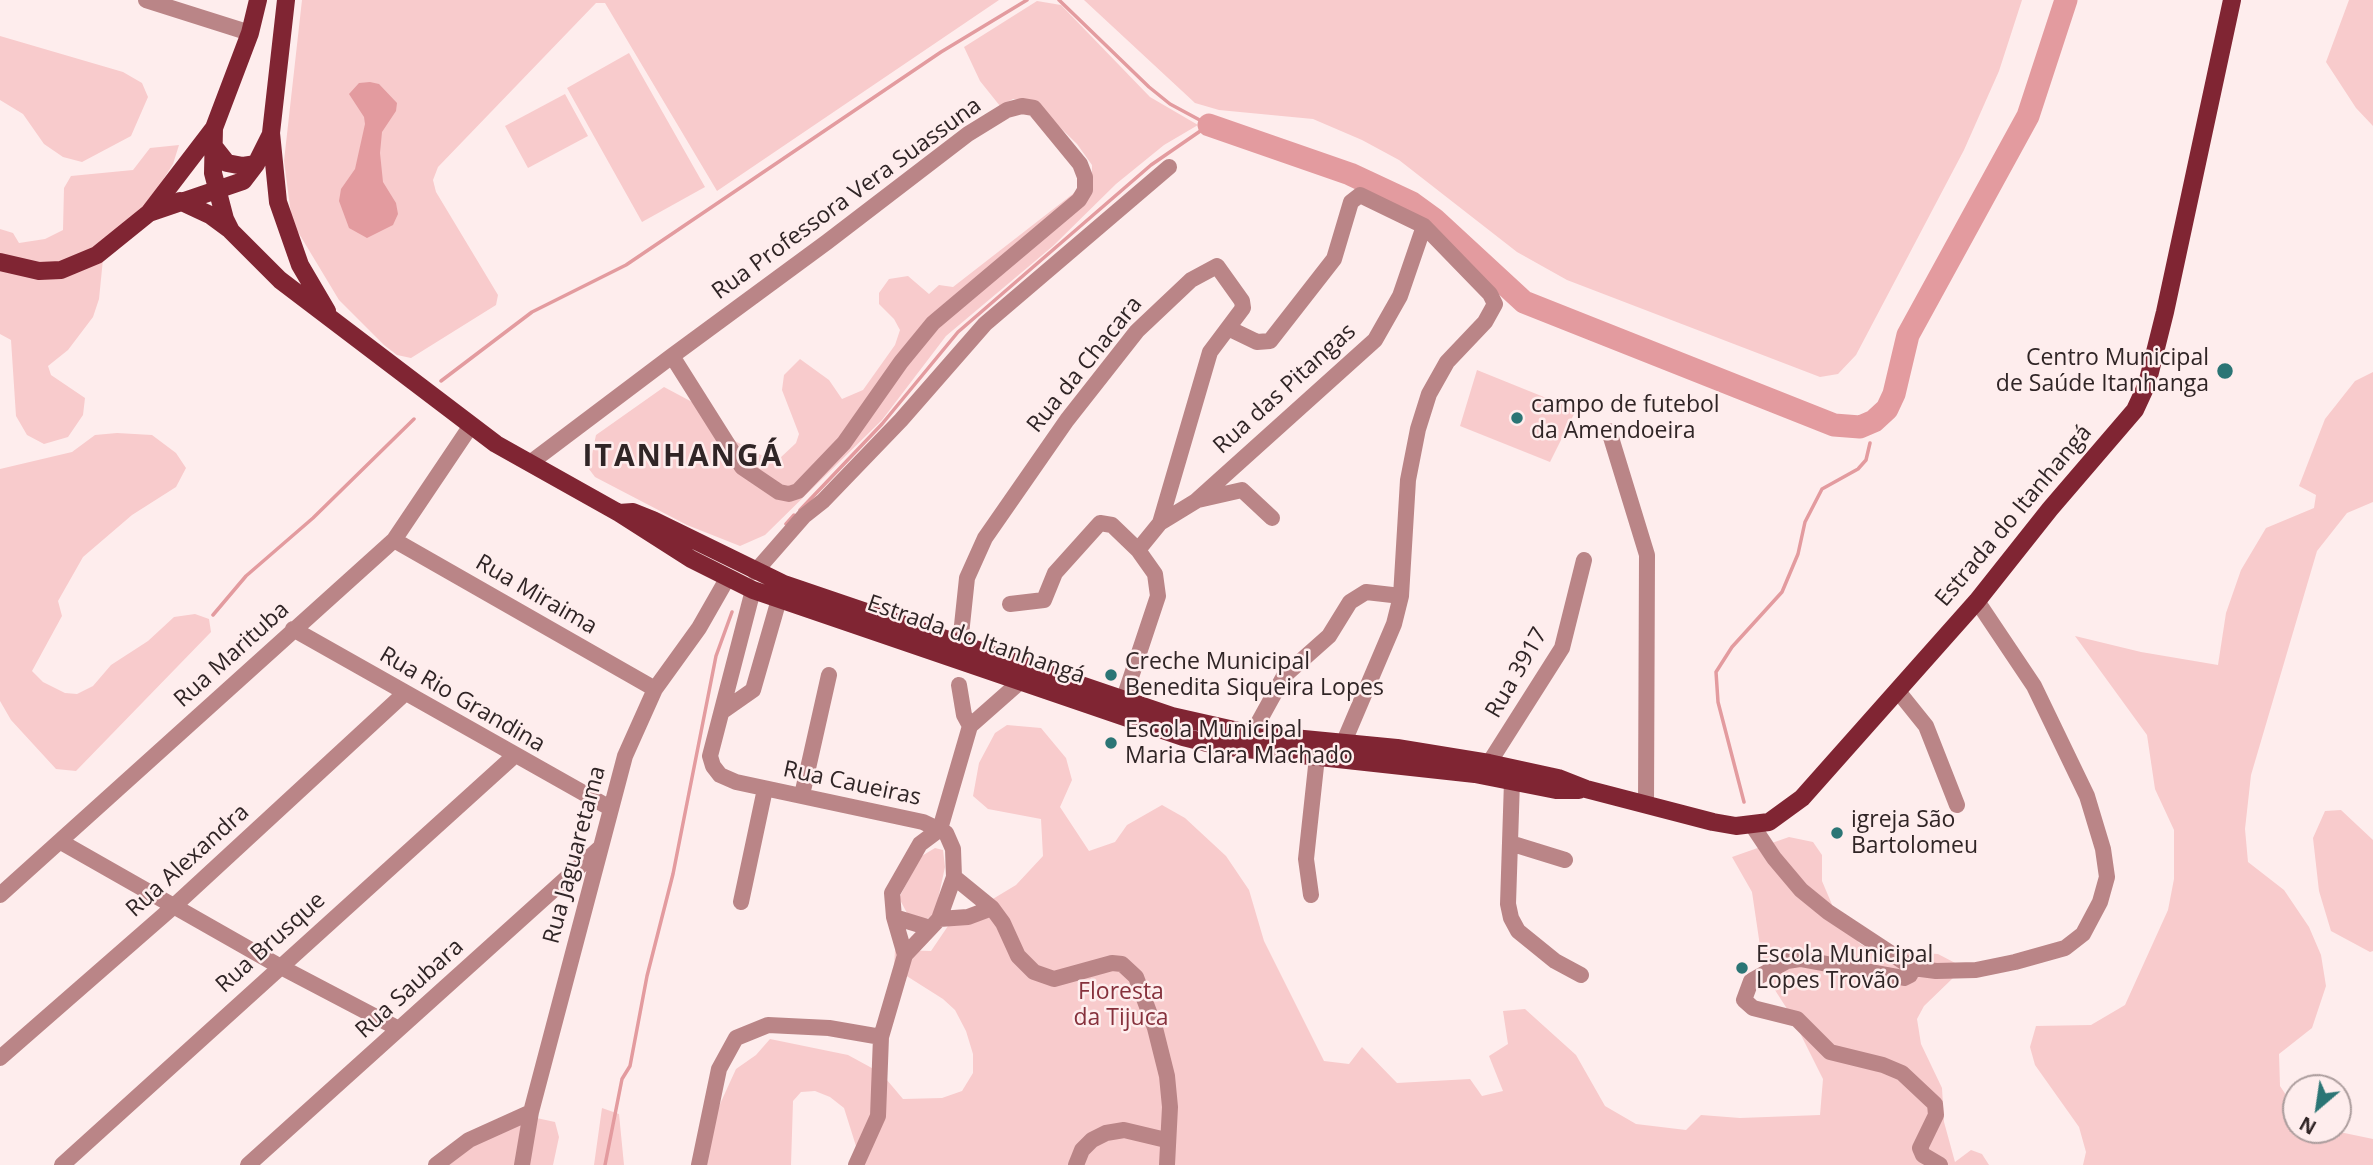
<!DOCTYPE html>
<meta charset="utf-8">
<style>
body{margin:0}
#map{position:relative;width:2373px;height:1165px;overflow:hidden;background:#feeded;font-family:"Open Sans",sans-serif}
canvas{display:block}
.north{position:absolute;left:2282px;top:1074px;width:70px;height:70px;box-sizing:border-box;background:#feeded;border:2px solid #ac9d9d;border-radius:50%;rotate:209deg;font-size:19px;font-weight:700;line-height:28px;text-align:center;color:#302526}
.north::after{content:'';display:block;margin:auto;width:24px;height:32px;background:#2b7575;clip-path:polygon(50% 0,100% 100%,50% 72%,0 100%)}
</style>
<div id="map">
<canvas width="2373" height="1165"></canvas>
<div class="north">N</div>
</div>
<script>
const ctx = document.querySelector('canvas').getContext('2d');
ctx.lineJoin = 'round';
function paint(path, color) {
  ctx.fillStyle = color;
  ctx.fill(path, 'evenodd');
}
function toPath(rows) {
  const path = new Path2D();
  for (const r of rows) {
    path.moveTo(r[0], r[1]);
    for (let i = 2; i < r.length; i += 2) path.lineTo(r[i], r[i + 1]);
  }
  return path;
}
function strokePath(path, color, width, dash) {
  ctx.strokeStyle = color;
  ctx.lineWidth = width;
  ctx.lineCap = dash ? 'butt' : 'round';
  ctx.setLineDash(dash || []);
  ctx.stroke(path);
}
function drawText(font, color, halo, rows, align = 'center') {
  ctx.font = font + ' "Open Sans",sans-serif';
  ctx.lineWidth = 5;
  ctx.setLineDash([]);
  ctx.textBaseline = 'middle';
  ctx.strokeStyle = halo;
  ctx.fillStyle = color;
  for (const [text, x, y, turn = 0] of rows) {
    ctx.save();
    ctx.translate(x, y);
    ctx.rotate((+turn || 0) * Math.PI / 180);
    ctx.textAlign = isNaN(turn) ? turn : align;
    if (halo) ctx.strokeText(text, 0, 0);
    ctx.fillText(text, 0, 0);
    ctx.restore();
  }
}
const green = toPath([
 [302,0,999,0,717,191,605,3,596,3,438,167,433,180,436,192,498,295,496,305,411,358,397,355,384,345,339,300,292,222,284,161],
 [1084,0,2022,0,1999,71,1964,150,1856,355,1838,374,1820,377,1567,280,1517,252,1399,160,1362,140,1313,119,1219,110,1195,103],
 [2349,0,2373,0,2373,126,2356,108,2326,62],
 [1037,1,1061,5,1150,97,1198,125,1164,145,1116,184,1053,246,946,336,882,420,765,535,740,546,687,525,595,477,586,465,592,454,596,435,664,387,709,411,735,441,761,455,779,459,796,443,799,434,782,390,784,375,800,359,829,380,842,399,863,390,895,345,900,330,894,319,879,304,879,293,889,279,908,276,929,294,939,285,953,287,1092,179,1092,165,1077,144,1032,100,1013,99,1000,106,980,81,964,47],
 [0,36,123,72,142,83,148,97,131,136,82,162,63,157,44,144,23,114,0,100],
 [629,53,705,187,642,222,567,88],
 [565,94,588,136,528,168,505,126],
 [179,145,173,164,149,202,105,239,99,299,93,317,68,350,48,366,51,375,85,398,83,415,68,437,44,444,27,435,16,416,11,340,0,334,0,229,13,233,19,243,45,239,63,230,64,188,71,176,133,170,150,148],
 [1477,370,1576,410,1550,462,1460,426],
 [2373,372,2373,502,2347,513,2317,551,2251,775,2245,829,2248,862,2284,890,2309,927,2321,955,2326,986,2312,1028,2279,1054,2280,1086,2296,1110,2296,1130,2330,1130,2373,1139,2373,1165,2083,1165,2086,1152,2079,1127,2035,1065,2030,1047,2036,1026,2091,1025,2125,1005,2168,910,2174,879,2174,830,2155,789,2147,735,2075,636,2141,652,2218,665,2226,613,2241,570,2266,528,2314,508,2316,495,2299,486,2325,419,2355,381],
 [117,433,152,435,176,453,186,468,176,487,132,515,83,557,58,601,62,616,32,671,43,682,65,693,77,694,93,686,111,665,148,641,174,617,195,614,209,619,211,632,76,771,56,769,11,720,0,701,0,469,72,452,95,435],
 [1007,725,1041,728,1066,758,1072,780,1060,807,1089,851,1115,842,1127,825,1162,805,1185,818,1226,856,1249,890,1264,941,1324,1061,1349,1064,1362,1047,1397,1083,1470,1079,1482,1096,1503,1091,1489,1056,1508,1044,1503,1011,1525,1009,1576,1055,1605,1106,1636,1124,1686,1130,1701,1115,1740,1118,1820,1115,1823,1079,1791,1015,1764,973,1752,892,1732,857,1789,837,1813,842,1822,855,1822,881,1833,907,1859,943,1871,950,1938,954,1959,965,1953,978,1924,1006,1917,1019,1921,1044,1942,1088,1944,1122,1955,1162,1971,1150,1982,1154,1989,1165,862,1165,844,1108,830,1097,815,1091,801,1092,793,1101,791,1165,698,1165,704,1139,736,1069,756,1055,770,1039,848,1055,881,1073,903,1099,942,1098,962,1091,973,1073,973,1054,966,1031,955,1010,943,999,894,968,895,950,931,951,948,926,1016,885,1043,856,1041,819,988,809,973,796,979,763,995,733],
 [2341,810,2373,840,2373,951,2370,952,2331,931,2319,891,2313,838,2325,811],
 [935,848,943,850,945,867,935,913,927,919,908,915,899,898,920,857],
 [602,1108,619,1114,624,1165,594,1165],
 [518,1114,555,1122,559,1137,553,1165,437,1165]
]);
const water = toPath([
 [370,82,379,84,397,103,396,111,382,132,380,153,383,182,396,203,398,214,393,225,367,238,349,228,339,201,341,189,355,169,365,124,364,117,349,94,359,83]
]);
const stream = toPath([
 [441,381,532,312,626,265,941,52,1027,0],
 [800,510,882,424,958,332,1151,165,1209,125,1170,104,1149,87,1059,0],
 [786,524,794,515],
 [213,615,246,576,313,518,414,419],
 [1744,802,1718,702,1716,672,1732,647,1782,592,1798,554,1805,522,1822,489,1858,469,1866,460,1870,443],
 [605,1165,622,1079,630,1066,647,976,673,874,716,656,732,612]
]);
const river = toPath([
 [1209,125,1350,174,1412,203,1434,219,1524,302,1834,425,1860,427,1874,421,1887,409,1894,394,1908,335,2028,116,2066,0]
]);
const minor = toPath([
 [146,0,250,33],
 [1228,328,1257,342,1270,341,1334,259,1351,202,1360,195,1424,226,1490,294,1495,304,1485,322,1447,362,1429,394,1418,429,1408,480,1401,596,1394,624,1343,744],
 [1609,431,1647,555,1646,805],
 [530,463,672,356,827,242,968,134,1007,110,1022,106,1034,108,1080,164,1085,177,1085,190,1079,200,933,323,901,362,844,443,798,491,789,494,779,492,742,467,672,356],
 [1198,500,1242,490,1272,518],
 [1160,523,1196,501,1375,340,1400,296,1424,226],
 [394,540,655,689],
 [755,572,804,516,823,501,901,420,985,324,1169,167],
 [753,590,710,756,713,766,720,775,736,782,923,822,946,833,953,849,954,877,939,919,905,955],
 [1010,604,1044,600,1055,573,1100,523,1112,525,1138,550],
 [293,629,610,808],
 [960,644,967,578,985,538,1067,420,1137,331,1191,280,1217,266,1242,301,1243,308,1210,352,1160,523,1138,550,1155,574,1158,596,1123,701],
 [1897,690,1926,726,1957,805],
 [723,711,753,690,782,589],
 [970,726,1021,681],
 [1252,734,1284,676,1329,636,1350,602,1366,592,1401,596],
 [1489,763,1562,648,1584,560],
 [1512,781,1508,904,1511,918,1518,931,1555,961,1581,975],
 [802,795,829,675],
 [1752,825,1774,858,1801,890,1828,912,1913,968,1936,971,1976,970,2015,962,2065,948,2083,934,2100,902,2107,877,2103,849,2087,796,2034,686,1977,601],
 [61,842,279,966,399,1029],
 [1510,843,1565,860],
 [954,877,992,908,1003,923,1018,956,1034,972,1054,979,1112,963,1122,964,1136,977,1155,1028,1167,1076,1170,1107,1167,1165],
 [0,895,394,540,470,427],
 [1311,895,1306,859,1317,757],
 [741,902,765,789],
 [894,917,930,928],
 [939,919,968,917,992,908],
 [1913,968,1910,975,1904,978,1800,959,1787,961,1751,981,1744,1000,1753,1008,1797,1019,1830,1052,1883,1065,1902,1073,1935,1104,1936,1115,1920,1148,1923,1155,1940,1165],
 [0,1058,173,907,404,694],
 [62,1165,514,756],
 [248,1165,601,847],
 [436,1165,469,1140,531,1112],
 [522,1165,531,1112,625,756,655,689,699,628,727,579],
 [699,1165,719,1069,736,1038,768,1025,829,1028,881,1037],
 [856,1165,878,1116,881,1037,905,955,894,917,892,893,920,844,940,829,970,726,964,715,959,685],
 [1076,1165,1082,1150,1092,1140,1106,1133,1124,1130,1166,1140]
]);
const major = toPath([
 [258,0,250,33,214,128,213,173,225,219,231,231,280,280,496,444,619,513,691,559,753,590,1183,737,1219,746,1475,774,1556,790,1579,790],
 [286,0,271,133,278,202,300,265,327,311],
 [212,144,227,163,243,166,256,164],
 [180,201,210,215,229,229],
 [149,213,243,181,256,164,271,134],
 [0,262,39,271,61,270,97,255,149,213,214,128],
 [619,513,633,512,653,520,784,584,1172,716,1252,734,1397,748,1489,763,1558,778,1586,789,1713,822,1736,826,1769,822,1802,798,1977,601,2050,509,2135,410,2147,384,2165,312,2232,0]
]);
const markers = [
 [2225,371,9,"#2b7575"],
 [1517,418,7,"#2b7575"],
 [1111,675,7,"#2b7575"],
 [1111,743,7,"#2b7575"],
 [1837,833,7,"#2b7575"],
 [1742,968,7,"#2b7575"]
];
const streetNames = [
 ["Rua Professora Vera Suassuna",847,199,-36],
 ["Rua da Chacara",1085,365,-51],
 ["Rua das Pitangas",1285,389,-42],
 ["Estrada do Itanhangá",2014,516,-50],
 ["Rua Miraima",536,595,30],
 ["Estrada do Itanhangá",976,640,19],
 ["Rua Marituba",232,655,-42],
 ["Rua 3917",1517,673,-60],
 ["Rua Rio Grandina",462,700,30],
 ["Rua Caueiras",852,784,12],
 ["Rua Jaguaretama",575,855,-75],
 ["Rua Alexandra",188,861,-42],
 ["Rua Brusque",271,943,-42],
 ["Rua Saubara",410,989,-42]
];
const poiNames = [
 ["Centro Municipal",2209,358,"right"],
 ["de Saúde Itanhanga",2209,384,"right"],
 ["campo de futebol",1531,405],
 ["da Amendoeira",1531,431],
 ["Creche Municipal",1125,662],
 ["Benedita Siqueira Lopes",1125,688],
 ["Escola Municipal",1125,730],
 ["Maria Clara Machado",1125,756],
 ["igreja São",1851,820],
 ["Bartolomeu",1851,846],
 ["Escola Municipal",1756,955],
 ["Lopes Trovão",1756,981]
];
const parkNames = [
 ["Floresta",1121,992],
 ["da Tijuca",1121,1018]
];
const districtNames = [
 ["ITANHANGÁ",683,457]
];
paint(green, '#f8cbcc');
paint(water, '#e39b9f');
strokePath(stream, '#e39b9f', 3.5);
strokePath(river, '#e39b9f', 23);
strokePath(minor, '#ba8587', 16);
strokePath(major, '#802533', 18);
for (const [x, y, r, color] of markers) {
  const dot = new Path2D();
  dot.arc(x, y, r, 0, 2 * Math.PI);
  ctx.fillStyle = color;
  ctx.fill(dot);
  strokePath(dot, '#feeded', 2.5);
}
drawText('23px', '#302526', '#feeded', streetNames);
drawText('23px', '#302526', '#feeded', poiNames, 'left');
drawText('23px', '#86313c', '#feeded', parkNames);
ctx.letterSpacing = '2px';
drawText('bold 30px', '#302526', '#feeded', districtNames);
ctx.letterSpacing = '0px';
</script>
